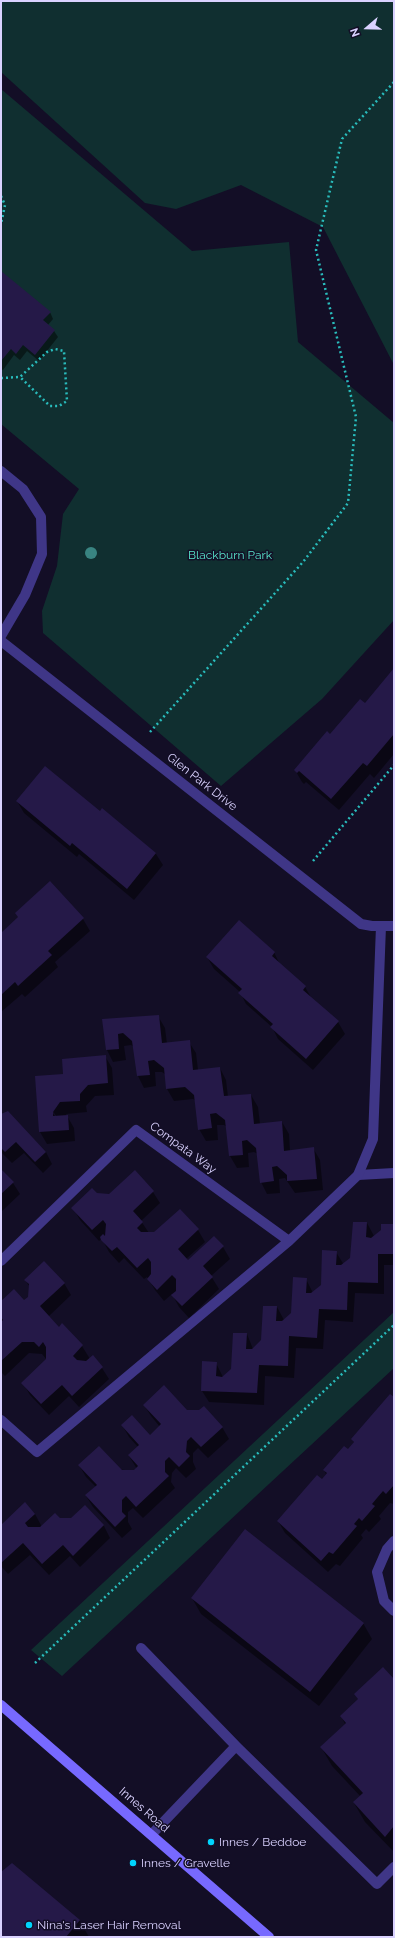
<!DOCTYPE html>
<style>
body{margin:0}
#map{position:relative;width:395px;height:1938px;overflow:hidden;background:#130e26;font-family:Raleway,sans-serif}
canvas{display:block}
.frame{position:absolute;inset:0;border:2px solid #dad2ff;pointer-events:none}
.north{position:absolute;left:347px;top:8px;width:40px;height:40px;-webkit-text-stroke:3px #130e26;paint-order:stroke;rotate:250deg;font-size:11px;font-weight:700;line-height:16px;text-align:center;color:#dad2ff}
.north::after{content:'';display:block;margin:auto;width:14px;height:18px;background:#dad2ff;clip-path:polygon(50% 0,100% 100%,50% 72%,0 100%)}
</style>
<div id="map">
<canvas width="395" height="1938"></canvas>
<div class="frame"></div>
<div class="north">N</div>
</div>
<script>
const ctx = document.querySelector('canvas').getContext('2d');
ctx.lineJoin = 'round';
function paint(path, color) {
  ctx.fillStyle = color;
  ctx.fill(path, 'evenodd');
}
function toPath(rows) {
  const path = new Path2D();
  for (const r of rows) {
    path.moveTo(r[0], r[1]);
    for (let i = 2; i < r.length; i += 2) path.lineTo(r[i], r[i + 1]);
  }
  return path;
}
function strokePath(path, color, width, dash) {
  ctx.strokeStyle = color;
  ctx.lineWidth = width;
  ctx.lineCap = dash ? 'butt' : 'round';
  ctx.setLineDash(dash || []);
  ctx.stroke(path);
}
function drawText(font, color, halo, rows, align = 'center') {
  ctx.font = font + ' Raleway,sans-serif';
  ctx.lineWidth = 3;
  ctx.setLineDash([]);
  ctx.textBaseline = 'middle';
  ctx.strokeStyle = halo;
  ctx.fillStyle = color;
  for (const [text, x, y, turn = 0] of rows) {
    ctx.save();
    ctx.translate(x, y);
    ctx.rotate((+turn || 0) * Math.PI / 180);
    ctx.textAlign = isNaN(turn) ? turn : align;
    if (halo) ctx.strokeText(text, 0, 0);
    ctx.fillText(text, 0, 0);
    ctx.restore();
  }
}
const green = toPath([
 [1,1,394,1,394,365,323,227,241,185,176,209,145,203,1,72],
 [1,89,192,251,289,242,298,342,394,423,394,620,322,699,221,786,43,633,42,611,57,566,63,514,79,489,1,424],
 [394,1312,394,1368,62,1676,31,1650]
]);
const shadow = toPath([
 [1,272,50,312,53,319,48,325,54,331,58,337,39,361,27,351,20,360,14,355,3,370,1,369],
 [394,670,394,754,374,778,370,774,339,810,306,782,304,784,302,782,295,770,365,705],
 [17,801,100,812,102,809,156,854,163,865,134,900,79,854,77,857,24,813],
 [50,883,83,919,90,931,55,962,58,967,25,997,22,994,1,1012,1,935,19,918],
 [274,952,280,965,305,987,312,999,338,1022,345,1034,313,1070,278,1039,272,1027,246,1004,240,992,214,969,207,957],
 [158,1016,165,1028,167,1044,189,1042,196,1053,198,1070,220,1068,226,1080,228,1097,251,1095,258,1107,260,1124,282,1122,289,1134,290,1151,313,1148,320,1160,323,1190,295,1193,285,1178,279,1179,280,1193,267,1194,261,1182,258,1154,254,1152,248,1153,249,1167,237,1168,230,1156,227,1127,224,1125,217,1125,218,1140,206,1141,199,1129,196,1101,193,1099,174,1101,167,1089,166,1075,162,1072,155,1072,156,1086,144,1088,138,1076,134,1047,131,1045,124,1046,126,1060,113,1062,107,1050,103,1020],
 [105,1056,112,1068,114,1095,95,1096,86,1106,87,1112,66,1114,74,1128,75,1141,47,1144,40,1132,36,1077,64,1075],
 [51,1108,56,1116,56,1117,49,1109],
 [1,1115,46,1152,52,1164,43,1173,24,1153,12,1163,2,1153,1,1154],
 [1,1170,13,1183,20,1194,1,1212],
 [135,1172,153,1192,160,1203,141,1221,149,1233,198,1230,205,1242,186,1259,188,1261,214,1237,223,1247,230,1259,211,1276,219,1289,189,1318,179,1307,172,1294,164,1301,155,1290,147,1277,144,1279,124,1258,119,1263,109,1252,102,1239,99,1241,80,1220,73,1208,96,1194,109,1195],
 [367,1223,374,1236,394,1225,394,1265,384,1265,384,1294,355,1293,353,1322,325,1320,323,1349,296,1348,294,1378,265,1376,264,1405,209,1402,202,1391,216,1363,223,1377,232,1369,247,1334,253,1349,262,1341,277,1307,284,1320,292,1314,306,1279,313,1293,322,1286,336,1252,344,1265,351,1258],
 [25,1280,64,1283,71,1295,48,1317,59,1328,82,1346,90,1359,102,1368,109,1379,79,1407,69,1396,49,1415,30,1395,23,1383,47,1360,42,1354,29,1353,5,1376,1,1372,1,1302,24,1302,29,1297,30,1287],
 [394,1399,394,1504,390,1503,379,1516,381,1519,369,1532,366,1529,361,1535,363,1538,340,1566,336,1564,328,1572,285,1533,278,1521,322,1480,326,1474,324,1470,348,1451,354,1443,352,1439],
 [144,1405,187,1411,222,1427,229,1439,208,1458,198,1448,193,1453,193,1462,196,1469,186,1478,176,1468,172,1473,171,1482,175,1488,143,1518,133,1508,128,1512,128,1522,132,1529,122,1538,93,1507,86,1496,96,1487,86,1477,79,1465,134,1471,137,1469,129,1456,138,1447,129,1437,122,1425,150,1436,160,1427,151,1416],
 [85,1506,104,1526,110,1538,80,1567,70,1556,49,1575,30,1555,8,1574,1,1566,1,1526,35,1514,42,1527,59,1519,71,1519],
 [192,1598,363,1623,372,1639,319,1706,201,1614],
 [394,1681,394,1852,365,1822,354,1803,361,1797,332,1766,321,1747,345,1724,341,1716],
 [12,1864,80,1921,89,1937,1,1937,1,1873]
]);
const building = toPath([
 [1,271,51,312,43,320,55,330,35,355,23,345,16,354,11,349,1,361],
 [394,668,394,734,367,766,363,763,331,799,299,771,297,773,294,770,327,731,330,734,360,699,365,703],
 [45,766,100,811,102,808,156,853,127,889,72,843,70,846,16,801],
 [50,881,84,918,48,951,52,955,18,986,15,982,1,995,1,933,18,917,15,913],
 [239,920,275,952,272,956,306,986,303,990,339,1021,306,1059,270,1027,273,1024,238,993,242,989,206,957],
 [159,1015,162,1043,190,1040,193,1070,220,1067,224,1096,251,1094,254,1124,282,1121,284,1151,314,1147,317,1179,287,1181,287,1175,277,1166,272,1167,274,1181,260,1183,256,1148,247,1140,242,1141,243,1155,229,1156,225,1120,216,1113,210,1114,212,1128,198,1130,194,1095,185,1087,166,1089,164,1068,154,1060,148,1061,150,1075,137,1076,132,1041,123,1033,118,1034,119,1049,106,1050,102,1019],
 [106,1055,108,1083,88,1085,80,1094,80,1101,60,1102,53,1112,53,1116,68,1115,69,1130,39,1132,35,1076,63,1074,62,1059],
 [8,1111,46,1152,35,1162,16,1142,5,1152,1,1148,1,1114],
 [1,1169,14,1182,1,1194],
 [135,1170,154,1191,133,1211,143,1222,137,1228,141,1232,154,1232,180,1209,199,1229,178,1249,188,1260,214,1236,224,1246,203,1266,213,1277,182,1306,171,1295,176,1291,176,1279,172,1275,157,1290,147,1279,151,1274,151,1262,148,1258,137,1268,117,1247,112,1251,101,1240,100,1237,103,1234,105,1236,106,1224,103,1220,92,1230,71,1208,92,1188,97,1193,109,1194],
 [353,1222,367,1222,366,1237,371,1238,381,1230,381,1224,394,1224,394,1254,378,1254,378,1283,348,1282,347,1310,319,1309,317,1338,289,1336,288,1366,259,1365,257,1393,201,1391,202,1361,217,1362,216,1376,222,1377,231,1369,233,1333,247,1333,246,1349,252,1349,261,1340,263,1306,277,1306,276,1321,282,1321,291,1313,293,1277,307,1278,306,1293,311,1293,321,1285,322,1250,337,1251,336,1265,341,1265,350,1258],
 [44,1261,65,1283,40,1306,59,1327,62,1323,83,1345,73,1356,77,1360,86,1361,93,1355,103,1367,72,1396,62,1385,41,1404,21,1383,46,1359,46,1347,43,1342,39,1347,34,1342,22,1342,1,1361,1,1322,3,1320,1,1317,1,1301,14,1289,24,1300,28,1297,29,1284,24,1280],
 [164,1385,187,1410,199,1410,204,1406,223,1427,201,1447,191,1437,187,1441,186,1452,190,1456,179,1467,169,1457,165,1461,165,1472,169,1476,136,1507,126,1496,122,1500,122,1512,126,1516,115,1527,85,1495,97,1485,78,1465,99,1446,122,1470,134,1470,138,1466,128,1455,139,1445,121,1425,132,1415,150,1435,161,1424,143,1405],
 [390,1394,394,1397,394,1485,386,1494,383,1491,377,1498,372,1504,375,1506,362,1521,359,1518,354,1524,357,1526,333,1554,329,1552,321,1561,277,1521,317,1475,322,1479,327,1473,323,1470,344,1446,348,1449,354,1442,351,1439],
 [25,1502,35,1514,25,1523,28,1527,40,1527,55,1513,60,1518,71,1518,85,1505,104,1525,73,1556,63,1545,42,1564,23,1543,1,1563,1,1525],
 [245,1529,364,1623,310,1692,191,1598],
 [383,1667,394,1679,394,1826,385,1837,353,1802,363,1793,320,1747,346,1723,340,1716,358,1699,354,1694],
 [12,1863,80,1920,66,1937,1,1937,1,1872]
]);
const path = toPath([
 [1,196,5,205,1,224],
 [1,378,20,377,47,352,55,349,64,351,67,401,59,406,50,406,20,377],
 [150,732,303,562,348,503,356,417,316,250,342,139,394,82],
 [313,861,394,765],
 [35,1663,394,1325]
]);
const lane = toPath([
 [1,471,23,489,41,517,42,554,25,595,1,636],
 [358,1175,394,1173],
 [141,1648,236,1746],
 [152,1834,236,1746,377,1884,394,1867]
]);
const street = toPath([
 [1,641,361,924,372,926,394,926],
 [1,1261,136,1130,289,1241],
 [1,1420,37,1452,289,1241,358,1175,373,1139,381,926],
 [394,1541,387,1549,377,1572,384,1601,394,1611]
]);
const secondary = toPath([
 [1,1705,269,1937]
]);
const trees = [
 [91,553]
];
const markers = [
 [211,1842,4,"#00d4fd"],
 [133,1863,4,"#00d4fd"],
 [29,1925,4,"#00d4fd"]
];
const parkNames = [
 ["Blackburn Park",230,555]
];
const streetNames = [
 ["Glen Park Drive",202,782,38],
 ["Compata Way",183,1148,36],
 ["Innes Road",144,1810,41]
];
const poiNames = [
 ["Innes / Beddoe",219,1842],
 ["Innes / Gravelle",141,1863],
 ["Nina's Laser Hair Removal",37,1925]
];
paint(green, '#102f30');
paint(shadow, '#0007');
paint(building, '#251948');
strokePath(path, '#29bcbc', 2.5, [2, 3]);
strokePath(lane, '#3f3687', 10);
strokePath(street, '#3f3687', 10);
strokePath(secondary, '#7769ff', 10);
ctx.fillStyle = '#398481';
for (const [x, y] of trees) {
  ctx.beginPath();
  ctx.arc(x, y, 6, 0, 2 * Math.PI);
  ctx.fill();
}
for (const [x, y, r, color] of markers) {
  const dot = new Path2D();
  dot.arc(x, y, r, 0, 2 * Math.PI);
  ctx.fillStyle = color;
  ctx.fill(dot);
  strokePath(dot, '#130e26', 1.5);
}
drawText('12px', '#58e5cb', '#130e26', parkNames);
drawText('12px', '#dad2ff', '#130e26', streetNames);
drawText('12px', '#dad2ff', '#130e26', poiNames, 'left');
</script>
